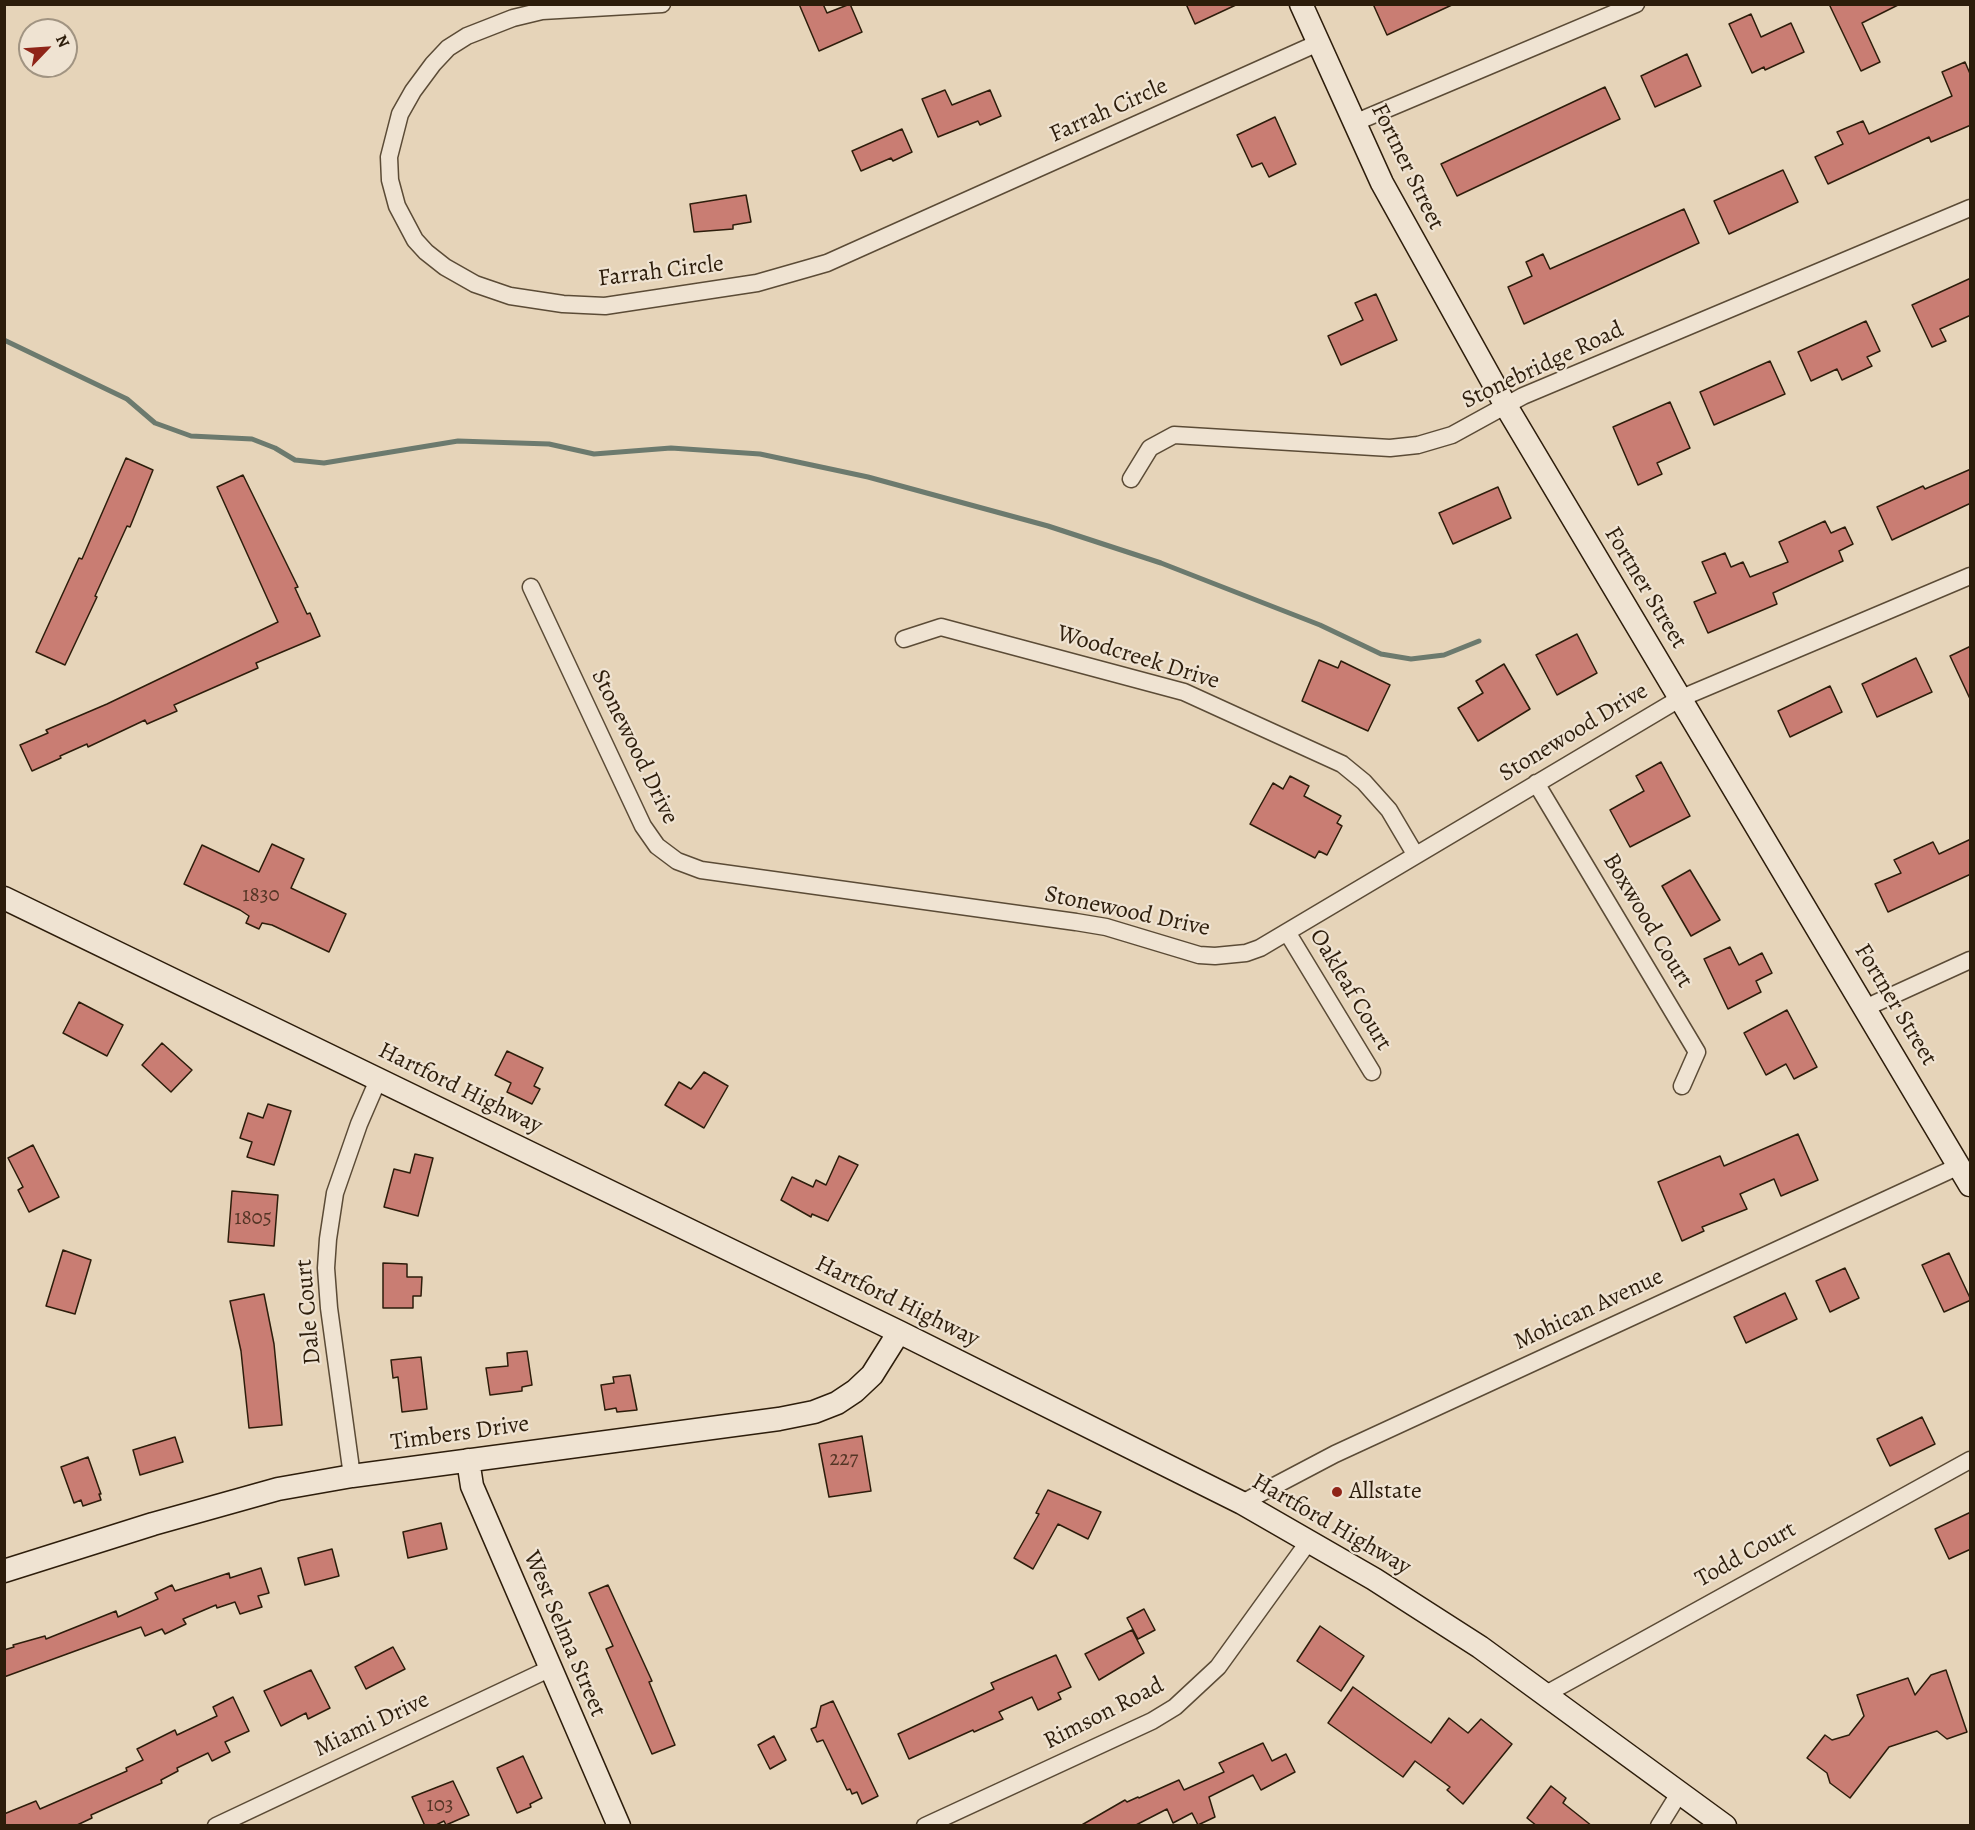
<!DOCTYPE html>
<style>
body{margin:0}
#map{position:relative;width:1975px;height:1830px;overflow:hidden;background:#e6d4b9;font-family:Alegreya,serif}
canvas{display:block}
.frame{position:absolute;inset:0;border:6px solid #2d1d0b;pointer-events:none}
.north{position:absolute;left:18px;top:18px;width:60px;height:60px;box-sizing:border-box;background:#efe3d2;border:2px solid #a19482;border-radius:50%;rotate:65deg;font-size:16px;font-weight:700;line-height:24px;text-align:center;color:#2d1d0b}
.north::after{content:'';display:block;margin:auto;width:21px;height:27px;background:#8f2418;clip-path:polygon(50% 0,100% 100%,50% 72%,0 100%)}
</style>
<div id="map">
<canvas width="1975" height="1830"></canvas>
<div class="frame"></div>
<div class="north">N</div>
</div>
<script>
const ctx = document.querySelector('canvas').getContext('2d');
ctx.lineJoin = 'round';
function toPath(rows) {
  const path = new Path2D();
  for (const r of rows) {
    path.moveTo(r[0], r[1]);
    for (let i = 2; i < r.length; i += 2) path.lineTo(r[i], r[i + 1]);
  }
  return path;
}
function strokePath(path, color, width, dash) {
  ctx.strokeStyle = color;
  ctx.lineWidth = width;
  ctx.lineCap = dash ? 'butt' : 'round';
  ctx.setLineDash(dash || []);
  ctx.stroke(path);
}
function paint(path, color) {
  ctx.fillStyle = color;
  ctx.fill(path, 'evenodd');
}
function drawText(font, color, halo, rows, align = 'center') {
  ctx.font = font + ' Alegreya,serif';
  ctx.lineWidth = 4.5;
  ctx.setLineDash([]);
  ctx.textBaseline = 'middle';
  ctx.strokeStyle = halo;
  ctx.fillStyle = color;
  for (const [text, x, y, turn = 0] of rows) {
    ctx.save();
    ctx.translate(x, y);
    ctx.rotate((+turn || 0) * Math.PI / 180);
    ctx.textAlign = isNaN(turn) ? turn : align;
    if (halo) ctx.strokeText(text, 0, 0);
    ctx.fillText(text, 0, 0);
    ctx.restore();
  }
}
const stream = toPath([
 [4,340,127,399,155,423,191,436,252,439,275,448,295,460,324,463,458,441,549,444,594,454,671,448,760,454,868,477,1048,526,1161,563,1320,625,1381,654,1411,659,1444,655,1479,641]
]);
const building = toPath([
 [799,4,823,4,827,13,850,4,862,32,819,51,799,4],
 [1186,4,1238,4,1195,24,1186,4],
 [1373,4,1454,4,1387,35,1373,4],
 [1829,4,1900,4,1862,23,1880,62,1861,71,1829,4],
 [1751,14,1761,37,1791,23,1804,52,1765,70,1764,67,1752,73,1729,24,1751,14],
 [1687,54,1701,86,1655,107,1641,76,1687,54],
 [1965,62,1971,76,1971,125,1931,142,1929,137,1828,184,1815,157,1843,144,1837,132,1863,121,1869,134,1952,96,1942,72,1965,62],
 [1605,87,1620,119,1457,196,1441,164,1605,87],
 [945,90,952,105,990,90,1001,116,980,125,978,121,938,137,922,99,945,90],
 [1275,117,1296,164,1269,177,1262,163,1252,167,1237,135,1275,117],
 [902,129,912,152,893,161,891,158,861,171,852,151,902,129],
 [1783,170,1798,202,1729,234,1714,201,1783,170],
 [746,195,751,222,733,225,733,229,694,232,690,204,746,195],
 [1684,209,1699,243,1524,324,1508,287,1532,276,1526,262,1543,254,1550,269,1684,209],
 [1971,278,1971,315,1940,329,1946,341,1932,347,1912,305,1971,278],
 [1376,294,1397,340,1341,365,1328,336,1363,320,1355,303,1376,294],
 [1866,321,1880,351,1867,357,1872,366,1842,380,1837,369,1811,381,1798,352,1866,321],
 [1770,361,1785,394,1714,425,1700,392,1770,361],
 [1670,402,1690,448,1657,463,1662,474,1638,485,1613,427,1670,402],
 [126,458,153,470,130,527,127,526,95,596,97,597,65,665,36,652,79,558,82,559,126,458],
 [1971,469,1971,503,1892,540,1877,507,1923,486,1925,489,1971,469],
 [243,475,298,587,295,588,307,614,310,613,320,636,256,663,258,668,174,705,177,711,147,724,145,720,88,747,87,744,60,756,61,758,32,771,20,745,48,733,46,730,107,704,278,622,217,487,243,475],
 [1498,487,1511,518,1453,544,1439,513,1498,487],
 [1825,521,1831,533,1845,527,1853,544,1839,551,1843,561,1773,593,1777,604,1708,633,1694,602,1716,593,1702,562,1725,553,1731,567,1743,562,1750,577,1788,562,1779,542,1825,521],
 [1577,634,1597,673,1557,695,1536,655,1577,634],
 [1971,646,1971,701,1950,656,1971,646],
 [1916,658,1932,692,1877,717,1862,684,1916,658],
 [1319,660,1338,668,1341,661,1390,685,1368,731,1302,701,1319,660],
 [1504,664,1530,709,1478,741,1458,708,1483,693,1476,681,1504,664],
 [1830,686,1842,712,1790,737,1778,711,1830,686],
 [1661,762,1690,816,1630,847,1610,810,1644,791,1636,776,1661,762],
 [1290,776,1309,786,1304,796,1341,816,1337,823,1342,826,1327,855,1319,851,1315,858,1250,824,1273,783,1283,789,1290,776],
 [1971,839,1971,874,1888,912,1875,884,1901,873,1894,860,1933,842,1939,854,1971,839],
 [272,844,304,859,291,888,346,914,329,952,272,925,262,923,259,929,246,923,249,916,240,910,184,884,202,845,259,872,272,844],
 [1690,870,1720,920,1691,936,1662,886,1690,870],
 [1730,947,1739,965,1762,953,1772,973,1756,981,1761,992,1728,1009,1704,959,1730,947],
 [79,1002,123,1025,107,1056,63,1033,79,1002],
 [1787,1010,1817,1067,1794,1079,1786,1064,1766,1075,1744,1033,1787,1010],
 [162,1043,192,1070,171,1092,142,1065,162,1043],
 [507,1051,543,1068,534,1086,540,1089,532,1104,507,1092,511,1083,495,1075,507,1051],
 [704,1072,728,1086,704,1128,665,1105,679,1082,691,1089,704,1072],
 [268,1104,291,1111,274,1165,247,1157,252,1142,240,1138,248,1113,263,1118,268,1104],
 [1798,1134,1818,1180,1781,1196,1774,1179,1740,1194,1747,1209,1702,1227,1704,1231,1682,1241,1658,1182,1720,1156,1724,1166,1798,1134],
 [33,1145,59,1197,29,1212,18,1190,23,1187,8,1158,33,1145],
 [415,1154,433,1158,418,1216,384,1207,394,1169,410,1173,415,1154],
 [839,1156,858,1165,828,1221,812,1214,811,1217,781,1200,792,1177,813,1187,816,1180,826,1185,839,1156],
 [232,1191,278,1195,274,1246,228,1242,232,1191],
 [63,1250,91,1260,75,1314,46,1306,63,1250],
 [1949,1253,1971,1300,1944,1312,1922,1265,1949,1253],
 [383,1263,407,1264,407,1277,422,1277,421,1296,413,1296,413,1308,383,1308,383,1263],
 [1845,1268,1859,1298,1830,1312,1816,1281,1845,1268],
 [1785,1293,1797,1319,1746,1343,1734,1317,1785,1293],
 [264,1294,274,1344,282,1425,249,1428,241,1351,230,1301,264,1294],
 [527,1351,532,1385,522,1387,522,1391,490,1395,486,1368,508,1366,507,1353,527,1351],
 [421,1357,427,1409,402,1412,398,1377,393,1378,391,1360,421,1357],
 [630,1375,637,1410,617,1412,616,1408,605,1410,601,1385,614,1383,613,1377,630,1375],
 [1922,1417,1935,1444,1890,1466,1877,1439,1922,1417],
 [862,1436,871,1491,829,1497,819,1444,862,1436],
 [175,1437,183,1462,140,1475,133,1450,175,1437],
 [88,1457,101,1494,99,1494,101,1500,83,1506,81,1500,74,1503,61,1467,88,1457],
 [1048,1490,1101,1512,1088,1539,1058,1524,1033,1569,1014,1558,1039,1514,1036,1513,1048,1490],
 [1971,1512,1971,1549,1949,1559,1935,1529,1971,1512],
 [441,1523,447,1549,408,1558,403,1532,441,1523],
 [332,1549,339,1576,305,1585,298,1558,332,1549],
 [261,1568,269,1593,258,1596,262,1607,240,1614,235,1602,217,1608,216,1605,183,1619,186,1624,165,1634,162,1629,145,1636,141,1627,4,1677,4,1650,14,1647,13,1645,45,1636,46,1639,116,1611,118,1617,158,1599,155,1593,172,1585,175,1591,229,1573,230,1578,261,1568],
 [608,1585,652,1681,649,1682,675,1745,652,1754,606,1649,613,1646,589,1593,608,1585],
 [1144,1609,1155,1630,1138,1639,1127,1618,1144,1609],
 [1320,1626,1364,1656,1341,1691,1297,1661,1320,1626],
 [1132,1630,1144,1653,1099,1680,1085,1654,1132,1630],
 [393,1647,405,1669,366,1689,355,1667,393,1647],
 [1056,1655,1071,1687,1058,1693,1061,1699,1038,1710,1032,1697,999,1712,1003,1719,974,1732,973,1730,909,1759,898,1734,994,1689,991,1683,1056,1655],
 [311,1670,330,1708,308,1719,306,1713,281,1726,264,1691,311,1670],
 [1946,1670,1967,1732,1947,1739,1937,1731,1889,1747,1850,1798,1830,1783,1827,1773,1807,1758,1825,1735,1832,1740,1849,1735,1864,1716,1857,1695,1908,1678,1915,1695,1931,1675,1946,1670],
 [1353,1687,1431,1743,1449,1718,1468,1733,1481,1719,1512,1744,1463,1804,1447,1790,1450,1787,1415,1761,1403,1777,1328,1723,1353,1687],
 [233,1697,249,1731,225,1742,230,1752,212,1761,208,1753,177,1768,178,1771,161,1780,162,1783,91,1815,92,1818,75,1826,4,1826,4,1814,36,1801,40,1809,127,1771,126,1768,143,1760,137,1749,175,1730,177,1735,217,1716,213,1707,233,1697],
 [833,1701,878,1796,862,1804,857,1792,852,1794,850,1789,847,1790,823,1740,817,1742,811,1729,816,1727,821,1706,833,1701],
 [774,1736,786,1760,770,1769,758,1745,774,1736],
 [1263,1743,1272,1761,1286,1754,1295,1772,1261,1790,1253,1775,1209,1797,1215,1817,1198,1825,1192,1813,1173,1823,1167,1809,1134,1826,1080,1826,1125,1800,1127,1802,1138,1797,1139,1798,1179,1780,1184,1790,1224,1772,1219,1763,1263,1743],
 [523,1756,542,1798,530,1804,531,1807,517,1813,497,1768,523,1756],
 [453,1781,469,1815,446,1825,444,1821,434,1826,425,1826,412,1797,453,1781],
 [1551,1786,1566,1798,1563,1803,1592,1826,1537,1826,1527,1818,1551,1786]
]);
const street = toPath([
 [662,4,542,11,513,18,467,36,448,48,433,64,413,91,400,114,389,157,390,180,397,206,415,240,426,252,445,267,475,284,510,296,563,304,605,306,757,283,827,263,1318,43],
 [1354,123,1636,4],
 [1131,479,1150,448,1174,435,1390,448,1418,445,1452,435,1523,396,1970,208],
 [531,587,643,826,657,846,677,861,701,870,1076,922,1106,927,1199,955,1215,956,1246,953,1260,948,1679,699,1970,576],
 [904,639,941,627,1184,692,1342,764,1364,782,1389,810,1415,854],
 [1536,783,1697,1052,1682,1086],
 [1287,932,1372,1072],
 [1865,1008,1970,960],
 [352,1476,329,1308,326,1268,328,1239,335,1193,359,1124,378,1080],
 [1242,1503,1335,1454,1959,1166],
 [1546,1694,1970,1460],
 [216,1826,549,1669],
 [925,1826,1152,1721,1175,1707,1218,1667,1309,1541],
 [1659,1826,1680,1792]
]);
const secondary = toPath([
 [1301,4,1382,183,1506,406,1970,1185],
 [4,898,899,1332,1242,1503,1374,1579,1480,1647,1725,1826],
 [468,1460,472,1486,619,1826],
 [4,1571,153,1524,278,1489,352,1476,779,1419,814,1412,837,1403,855,1391,872,1375,899,1332]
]);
const markers = [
 [1337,1492,6,"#8f2418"]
];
const numberNames = [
 ["1830",261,896],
 ["1805",253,1219],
 ["227",844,1460],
 ["103",440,1806]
];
const streetNames = [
 ["Farrah Circle",1109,111,-24],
 ["Fortner Street",1407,167,64],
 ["Farrah Circle",661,272,-7],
 ["Stonebridge Road",1543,366,-25],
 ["Fortner Street",1645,588,59],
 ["Woodcreek Drive",1138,658,17],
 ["Stonewood Drive",1574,733,-31],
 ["Stonewood Drive",634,747,64],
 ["Stonewood Drive",1127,912,12],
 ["Boxwood Court",1647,921,59],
 ["Oakleaf Court",1350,990,59],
 ["Fortner Street",1895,1005,59],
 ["Hartford Highway",460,1089,26],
 ["Hartford Highway",897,1302,26],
 ["Mohican Avenue",1589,1310,-25],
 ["Dale Court",309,1312,-95],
 ["Timbers Drive",460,1434,-8],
 ["Hartford Highway",1331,1525,30],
 ["Todd Court",1746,1555,-29],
 ["West Selma Street",564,1634,67],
 ["Rimson Road",1104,1714,-27],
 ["Miami Drive",372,1725,-25]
];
const poiNames = [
 ["Allstate",1349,1492]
];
strokePath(stream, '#6c7a6e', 5);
paint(building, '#c97d73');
strokePath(building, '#2d1d0b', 1.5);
strokePath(street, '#5b4b36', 19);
strokePath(secondary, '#2d1d0b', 25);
strokePath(street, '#efe3d2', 16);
strokePath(secondary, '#efe3d2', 22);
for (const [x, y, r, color] of markers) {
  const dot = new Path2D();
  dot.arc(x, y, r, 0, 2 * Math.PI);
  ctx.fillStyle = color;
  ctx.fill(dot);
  strokePath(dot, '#efe3d2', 2);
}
drawText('21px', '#543525', null, numberNames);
drawText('24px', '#2d1d0b', '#efe3d2', streetNames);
drawText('24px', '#2d1d0b', '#efe3d2', poiNames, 'left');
</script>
